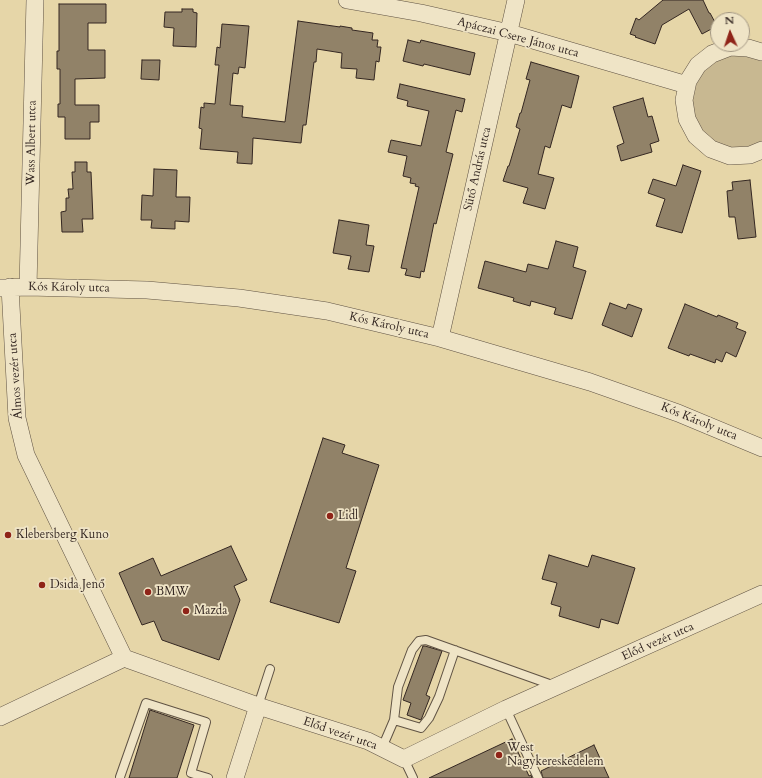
<!DOCTYPE html>
<meta charset="utf-8">
<style>
body{margin:0}
#map{position:relative;width:762px;height:778px;overflow:hidden;background:#e6d6a8;font-family:Cardo,serif}
canvas{display:block}
.north{position:absolute;left:710px;top:12px;width:40px;height:40px;box-sizing:border-box;background:#efe4c6;border:1px solid #a49884;border-radius:50%;rotate:357deg;font-size:11px;font-weight:700;line-height:16px;text-align:center;color:#342722}
.north::after{content:'';display:block;margin:auto;width:14px;height:18px;background:#8f2418;clip-path:polygon(50% 0,100% 100%,50% 72%,0 100%)}
</style>
<div id="map">
<canvas width="762" height="778"></canvas>
<div class="north">N</div>
</div>
<script>
const ctx = document.querySelector('canvas').getContext('2d');
ctx.lineJoin = 'round';
function paint(path, color) {
  ctx.fillStyle = color;
  ctx.fill(path, 'evenodd');
}
function toPath(rows) {
  const path = new Path2D();
  for (const r of rows) {
    path.moveTo(r[0], r[1]);
    for (let i = 2; i < r.length; i += 2) path.lineTo(r[i], r[i + 1]);
  }
  return path;
}
function strokePath(path, color, width, dash) {
  ctx.strokeStyle = color;
  ctx.lineWidth = width;
  ctx.lineCap = dash ? 'butt' : 'round';
  ctx.setLineDash(dash || []);
  ctx.stroke(path);
}
function drawText(font, color, halo, rows, align = 'center') {
  ctx.font = font + ' Cardo,serif';
  ctx.lineWidth = 3.5;
  ctx.setLineDash([]);
  ctx.textBaseline = 'middle';
  ctx.strokeStyle = halo;
  ctx.fillStyle = color;
  for (const [text, x, y, turn = 0] of rows) {
    ctx.save();
    ctx.translate(x, y);
    ctx.rotate((+turn || 0) * Math.PI / 180);
    ctx.textAlign = isNaN(turn) ? turn : align;
    if (halo) ctx.strokeText(text, 0, 0);
    ctx.fillText(text, 0, 0);
    ctx.restore();
  }
}
const green = toPath([
 [745,55,762,61,762,144,747,149,731,148,716,143,703,132,695,118,692,102,695,87,703,72,715,62,730,56]
]);
const building = toPath([
 [663,0,703,0,709,13,710,13,717,26,702,34,689,9,662,25,655,44,635,37,636,36,630,34,636,18,639,20,663,0],
 [59,4,106,4,106,23,88,23,88,50,105,50,105,78,75,79,75,105,99,105,99,122,90,122,90,139,65,139,65,117,58,117,58,104,60,104,60,69,57,69,57,51,59,51,59,4],
 [182,9,193,9,193,12,197,13,196,47,173,46,174,28,164,27,165,12,182,12,182,9],
 [298,21,340,27,340,26,352,28,352,30,373,33,372,40,378,40,377,47,381,47,379,62,376,61,374,80,356,78,357,69,341,68,342,53,317,49,316,62,314,62,306,125,303,125,301,143,253,138,252,164,237,163,238,152,200,149,202,129,199,128,201,107,204,108,204,103,215,104,219,65,215,65,217,47,220,48,222,24,249,26,245,68,239,67,238,74,233,73,230,105,243,106,242,117,285,122,298,21],
 [408,40,420,43,421,40,475,53,470,75,424,64,423,66,403,61,408,40],
 [142,60,160,60,159,80,141,79,142,60],
 [531,62,579,76,571,108,562,105,550,148,545,146,538,174,554,178,545,209,523,203,528,188,503,181,508,166,509,166,520,129,516,127,520,113,521,113,530,80,526,79,531,62],
 [400,84,465,99,462,112,456,110,446,152,453,154,436,224,434,223,424,272,421,271,420,278,405,275,407,269,401,268,419,187,415,186,416,184,410,183,411,178,403,176,407,156,388,152,391,140,421,146,429,111,407,106,408,101,397,98,400,84],
 [643,98,648,117,652,116,659,141,650,144,652,152,621,161,617,146,624,143,613,107,643,98],
 [75,162,87,162,87,172,91,172,93,219,82,219,83,232,62,232,61,212,66,211,66,198,69,198,68,189,73,189,72,172,75,172,75,162],
 [683,165,701,171,682,233,656,226,665,199,648,193,653,179,676,186,683,165],
 [154,169,177,170,176,197,190,197,189,222,175,221,175,229,151,228,152,220,141,220,142,195,153,196,154,169],
 [750,180,756,237,738,239,735,217,729,217,727,191,733,190,732,182,750,180],
 [339,220,369,225,366,245,374,246,369,272,348,269,351,256,333,253,339,220],
 [556,241,578,247,573,267,586,271,572,319,554,314,556,308,531,301,530,306,513,301,514,298,478,288,485,261,526,272,528,264,548,269,556,241],
 [610,303,626,309,628,304,642,309,632,337,602,325,610,303],
 [685,304,717,317,718,315,738,323,736,328,746,332,736,357,726,352,722,362,716,359,715,363,690,354,689,356,668,348,685,304],
 [323,438,345,445,342,453,379,465,346,568,356,571,339,623,270,602,323,438],
 [231,546,247,580,234,586,240,600,219,660,162,640,154,621,142,625,119,573,153,558,161,576,231,546],
 [549,555,588,567,592,555,635,568,618,624,601,619,599,628,559,616,561,607,551,604,557,583,542,579,549,555],
 [423,646,425,646,442,651,426,695,430,697,421,720,407,715,411,703,403,700,423,646],
 [150,710,194,725,177,778,129,778,150,710],
 [512,739,529,776,531,775,532,778,429,778,512,739],
 [594,745,609,778,543,778,541,771,594,745]
]);
const service = toPath([
 [258,706,270,669],
 [506,709,538,778],
 [394,720,421,728,429,718,439,697,455,650],
 [382,748,394,720,398,687,412,650,419,641,426,640,555,686],
 [404,759,413,778],
 [120,777,146,703,206,722,191,773,208,778]
]);
const minor = toPath([
 [347,0,421,13,509,33,687,85],
 [762,52,748,48,730,47,712,54,698,65,688,81,684,100,687,119,696,136,711,149,730,156,750,155,762,150],
 [10,287,17,418,26,455,124,658],
 [28,287,35,0],
 [0,288,28,287,147,290,239,298,327,311,440,338,590,382,678,413,762,448],
 [440,338,516,0],
 [0,717,124,658,258,706,368,741,404,759,506,709,762,594],
 [235,778,258,706]
]);
const markers = [
 [330,516,4,"#8f2418"],
 [8,535,4,"#8f2418"],
 [42,585,4,"#8f2418"],
 [148,592,4,"#8f2418"],
 [186,611,4,"#8f2418"],
 [499,755,4,"#8f2418"]
];
const streetNames = [
 ["Apáczai Csere János utca",518,38,15],
 ["Wass Albert utca",32,143,-89],
 ["Sütő András utca",478,169,-77],
 ["Kós Károly utca",69,288,1],
 ["Kós Károly utca",389,326,13],
 ["Álmos vezér utca",16,376,-94],
 ["Kós Károly utca",699,422,22],
 ["Előd vezér utca",658,642,-24],
 ["Előd vezér utca",340,734,19]
];
const poiNames = [
 ["Lidl",338,516],
 ["Klebersberg Kuno",16,535],
 ["Dsida Jenő",50,585],
 ["BMW",156,592],
 ["Mazda",194,611],
 ["West",507,748],
 ["Nagykereskedelem",507,762]
];
paint(green, '#c8b891');
paint(building, '#918268');
strokePath(building, '#342722', 1);
strokePath(service, '#605344', 10);
strokePath(minor, '#605344', 18);
strokePath(service, '#efe4c6', 8);
strokePath(minor, '#efe4c6', 17);
for (const [x, y, r, color] of markers) {
  const dot = new Path2D();
  dot.arc(x, y, r, 0, 2 * Math.PI);
  ctx.fillStyle = color;
  ctx.fill(dot);
  strokePath(dot, '#efe4c6', 1.5);
}
drawText('12px', '#342722', '#efe4c6', streetNames);
drawText('12px', '#342722', '#efe4c6', poiNames, 'left');
</script>
